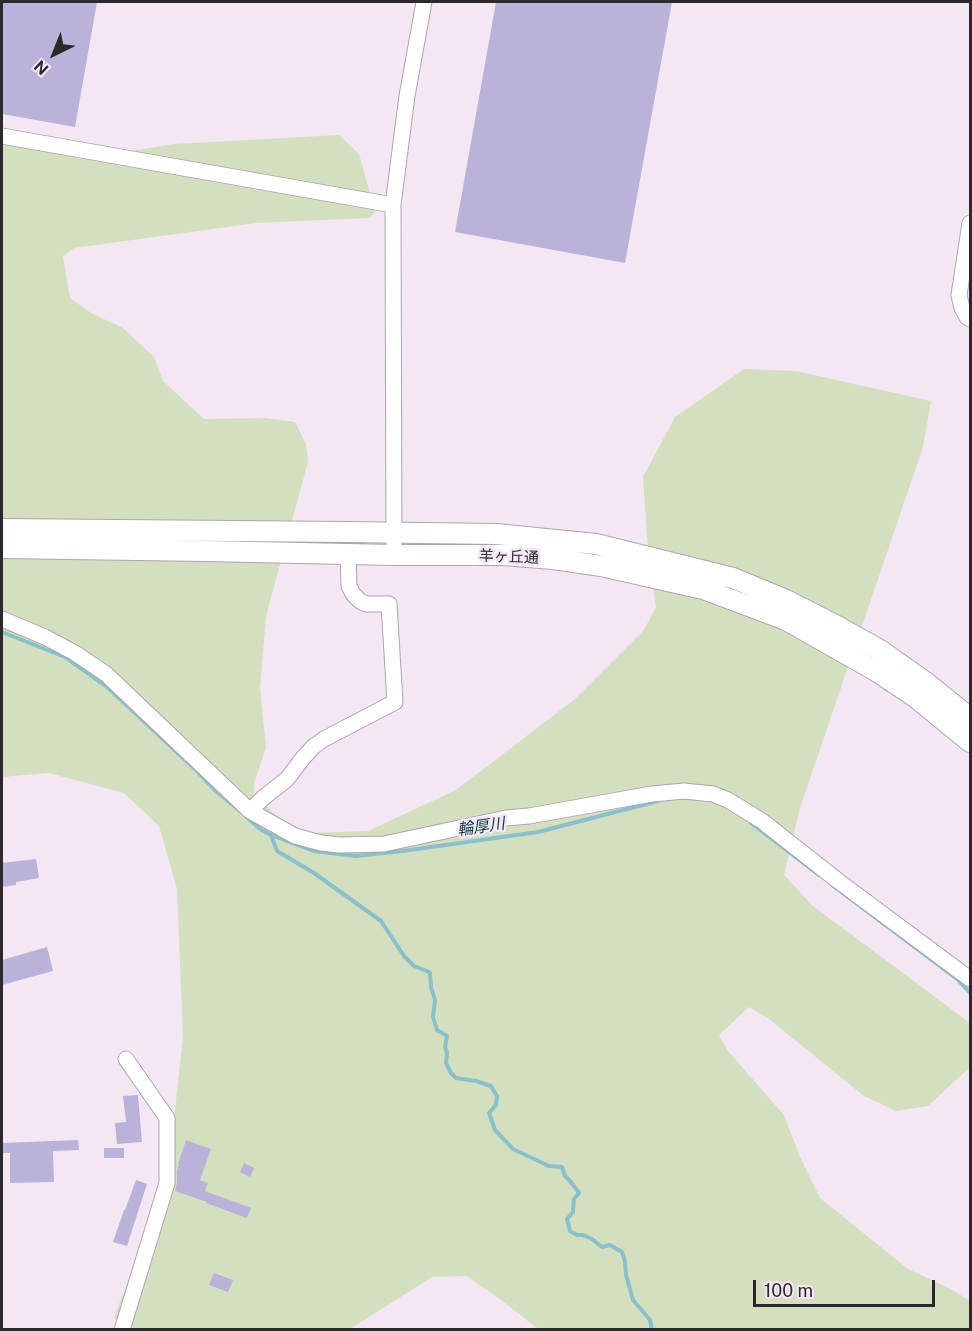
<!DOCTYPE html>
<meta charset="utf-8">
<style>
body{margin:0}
#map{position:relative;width:972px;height:1331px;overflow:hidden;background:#f3e7f4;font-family:"Public Sans",sans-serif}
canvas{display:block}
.frame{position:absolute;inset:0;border:3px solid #2d282d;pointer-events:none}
.north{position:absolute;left:24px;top:24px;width:60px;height:60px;-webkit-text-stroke:4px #f3e7f4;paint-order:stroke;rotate:223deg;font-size:16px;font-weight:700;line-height:24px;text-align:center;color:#2d282d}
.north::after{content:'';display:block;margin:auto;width:21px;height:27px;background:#2d282d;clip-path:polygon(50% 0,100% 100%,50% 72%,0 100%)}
.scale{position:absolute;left:753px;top:1280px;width:182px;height:27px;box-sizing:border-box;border:3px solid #2d282d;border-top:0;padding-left:8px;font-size:18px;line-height:21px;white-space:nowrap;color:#2d282d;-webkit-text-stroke:4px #f3e7f4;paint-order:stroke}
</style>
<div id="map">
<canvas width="972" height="1331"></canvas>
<div class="frame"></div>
<div class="north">N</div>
<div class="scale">100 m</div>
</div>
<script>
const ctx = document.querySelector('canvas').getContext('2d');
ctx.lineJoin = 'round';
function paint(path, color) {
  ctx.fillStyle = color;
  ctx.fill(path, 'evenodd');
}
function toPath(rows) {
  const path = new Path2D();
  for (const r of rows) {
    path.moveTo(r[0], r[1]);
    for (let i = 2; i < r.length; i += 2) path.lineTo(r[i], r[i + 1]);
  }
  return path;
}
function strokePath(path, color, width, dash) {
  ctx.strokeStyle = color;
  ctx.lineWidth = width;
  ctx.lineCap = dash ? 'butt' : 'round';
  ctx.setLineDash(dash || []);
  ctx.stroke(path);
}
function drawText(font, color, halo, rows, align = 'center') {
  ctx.font = font + ' "Public Sans","Noto Sans JP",sans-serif';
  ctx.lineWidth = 5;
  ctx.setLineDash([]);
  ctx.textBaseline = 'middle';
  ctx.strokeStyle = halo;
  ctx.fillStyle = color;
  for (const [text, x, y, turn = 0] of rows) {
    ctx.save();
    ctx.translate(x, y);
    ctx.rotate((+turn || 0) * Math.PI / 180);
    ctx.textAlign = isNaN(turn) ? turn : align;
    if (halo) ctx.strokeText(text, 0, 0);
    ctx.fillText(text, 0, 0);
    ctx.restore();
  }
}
const green = toPath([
 [339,135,359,154,375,211,370,218,256,223,74,248,63,256,70,298,91,313,123,328,154,357,163,381,204,419,265,418,295,422,306,444,308,462,266,616,260,688,266,748,254,783,254,795,289,827,312,833,368,831,456,790,575,699,643,631,656,608,648,551,643,477,675,417,744,369,796,371,931,401,923,447,800,808,784,875,813,906,970,1023,970,1067,928,1106,896,1111,864,1096,769,1019,749,1007,719,1035,728,1051,784,1115,800,1157,820,1198,908,1269,949,1288,970,1301,970,1329,538,1329,505,1303,467,1276,432,1277,350,1329,119,1329,114,1317,155,1213,171,1146,183,1037,177,889,159,826,124,793,49,773,2,777,2,140,28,139,79,159,175,144]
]);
const stream = toPath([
 [2,632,65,657,106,686,196,770,215,790,240,811],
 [248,818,260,829,271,835,314,851,356,856,403,851,538,832,658,801],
 [751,823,819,875],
 [271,835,277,851,314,873,381,921,404,956,414,966,427,971,430,973,431,987,435,1000,433,1017,437,1030,447,1036,445,1047,447,1053,446,1063,451,1073,456,1078,476,1081,491,1086,497,1096,496,1105,489,1113,495,1130,513,1149,549,1166,562,1167,565,1176,570,1181,579,1193,574,1199,573,1212,567,1219,570,1231,577,1235,583,1235,592,1239,602,1247,610,1245,622,1252,625,1262,626,1275,633,1300,650,1320,652,1330],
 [832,885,957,979,970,993]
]);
const building = toPath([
 [2,2,97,2,75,127,2,114],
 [496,2,672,2,625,263,455,232],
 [36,859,39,878,16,882,16,885,2,887,2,863],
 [47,947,53,971,2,985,2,960],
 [138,1095,142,1142,117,1144,115,1123,126,1122,123,1096],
 [78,1140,79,1150,53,1151,54,1182,10,1183,10,1153,2,1153,2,1143],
 [186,1140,211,1149,200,1180,208,1183,205,1191,251,1208,247,1218,206,1203,207,1202,175,1191,177,1183,177,1171,179,1165,178,1164],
 [104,1148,124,1148,124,1158,104,1158],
 [244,1163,254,1168,250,1177,240,1172],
 [136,1180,147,1184,127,1246,113,1242,124,1210,125,1210],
 [214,1273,233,1280,228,1292,209,1285]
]);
const minor = toPath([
 [2,136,393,205],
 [970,223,959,295,962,308,967,317,970,319],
 [394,555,393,205,407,96,424,2],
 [2,619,45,637,75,653,106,674,250,811,295,836,321,843,339,845,384,844,506,818,529,816,652,794,684,791,713,794,728,800,762,821,837,880,970,979],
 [250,811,263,798,287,779,303,758,313,747,324,739,395,702,389,604,366,604,360,601,353,594,349,586,348,554],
 [122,1330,167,1183,167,1118,126,1059]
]);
const major = toPath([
 [2,529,347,532,496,534,596,544,733,578,786,600,837,626,880,650,928,684,970,718],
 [2,548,205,551,394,555,503,555,553,559,601,566,703,589,786,620,876,671,915,697,970,742]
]);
const streetNames = [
 ["羊ヶ丘通",509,557,2]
];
const waterNames = [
 ["輪厚川",481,827,-8]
];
paint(green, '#d4dfc0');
strokePath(stream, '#8bc0cb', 4);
paint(building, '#bbb2da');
strokePath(minor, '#afa4b0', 17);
strokePath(major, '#afa4b0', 22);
strokePath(minor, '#fff', 15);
strokePath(major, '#fff', 20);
drawText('15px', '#2d282d', '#f3e7f4', streetNames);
drawText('italic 16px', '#02363f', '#f3e7f4', waterNames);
</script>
